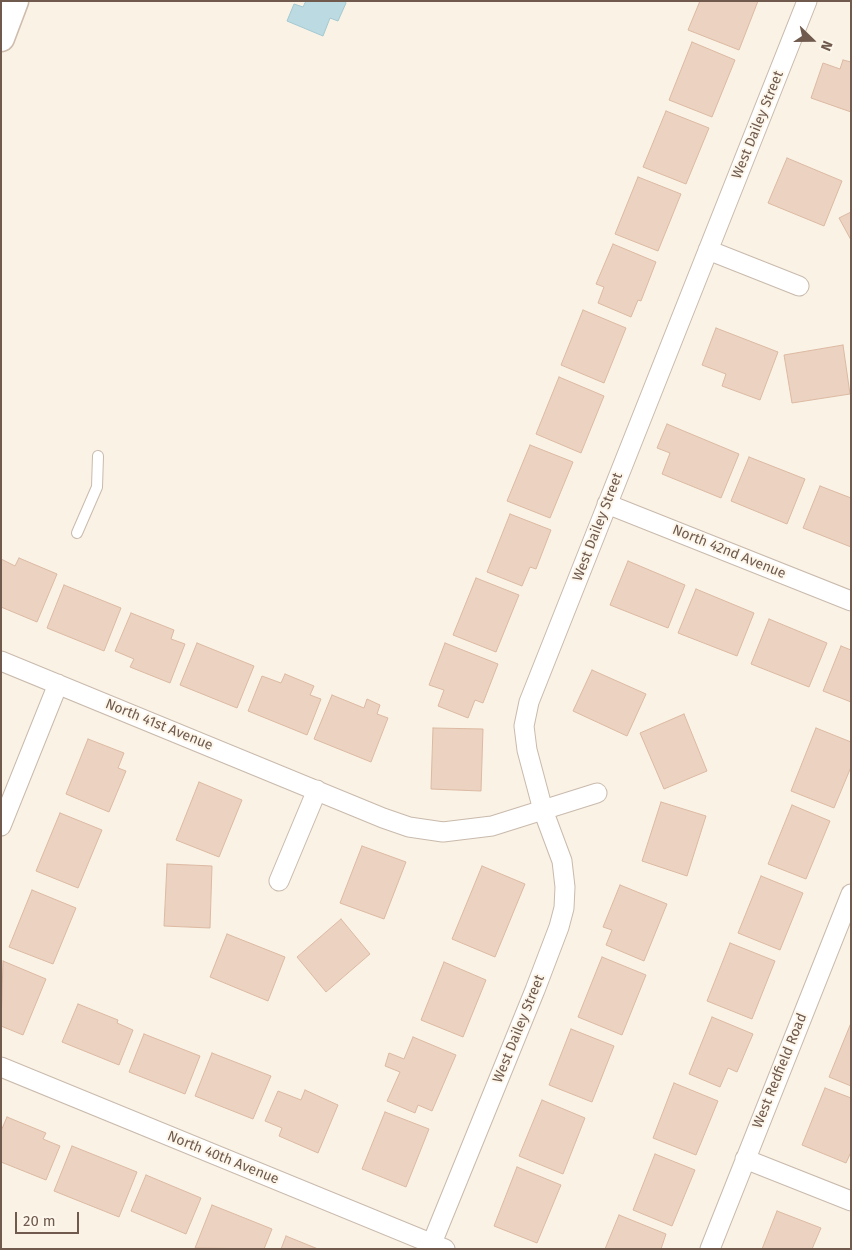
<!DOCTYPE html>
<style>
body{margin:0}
#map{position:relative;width:852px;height:1250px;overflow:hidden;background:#f9f2e5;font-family:"Fira Sans",sans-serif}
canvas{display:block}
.frame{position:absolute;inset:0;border:2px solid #6f5a4d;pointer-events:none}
.north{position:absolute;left:787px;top:15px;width:50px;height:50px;-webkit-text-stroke:4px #fdf6eb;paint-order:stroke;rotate:112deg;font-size:14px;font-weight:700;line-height:20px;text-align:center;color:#6f5a4d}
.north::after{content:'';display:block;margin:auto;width:18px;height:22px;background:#6f5a4d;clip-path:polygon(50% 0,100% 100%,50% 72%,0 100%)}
.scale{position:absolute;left:15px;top:1212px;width:64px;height:22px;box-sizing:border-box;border:2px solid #6f5a4d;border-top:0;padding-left:6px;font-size:15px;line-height:18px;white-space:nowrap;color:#6f5a4d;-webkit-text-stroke:4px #fdf6eb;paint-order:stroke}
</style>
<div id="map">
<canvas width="852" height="1250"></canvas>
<div class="frame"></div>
<div class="north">N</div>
<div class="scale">20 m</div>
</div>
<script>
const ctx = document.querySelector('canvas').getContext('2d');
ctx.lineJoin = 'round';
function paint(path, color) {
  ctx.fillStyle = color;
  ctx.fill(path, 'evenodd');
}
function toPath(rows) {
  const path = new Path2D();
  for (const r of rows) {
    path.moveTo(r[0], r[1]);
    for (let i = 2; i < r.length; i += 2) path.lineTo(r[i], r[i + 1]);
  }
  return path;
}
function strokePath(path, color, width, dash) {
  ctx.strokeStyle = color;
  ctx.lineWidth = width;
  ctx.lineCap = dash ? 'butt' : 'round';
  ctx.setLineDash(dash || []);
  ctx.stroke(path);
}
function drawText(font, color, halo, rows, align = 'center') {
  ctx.font = font + ' "Fira Sans",sans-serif';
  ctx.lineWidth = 4;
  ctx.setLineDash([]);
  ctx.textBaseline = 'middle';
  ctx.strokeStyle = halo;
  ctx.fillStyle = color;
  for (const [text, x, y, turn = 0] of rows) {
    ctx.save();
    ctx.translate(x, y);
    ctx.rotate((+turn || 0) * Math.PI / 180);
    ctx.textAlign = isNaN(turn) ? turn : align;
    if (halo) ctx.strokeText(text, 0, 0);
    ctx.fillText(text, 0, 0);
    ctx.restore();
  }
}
const water = toPath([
 [306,1,345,1,346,3,338,21,330,18,323,36,287,21,294,4,303,7,306,1]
]);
const building = toPath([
 [700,1,758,1,739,50,688,30,700,1],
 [692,42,735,60,712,117,669,100,692,42],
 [843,60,851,62,851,112,811,98,823,63,840,69,843,60],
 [666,111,709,128,686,184,643,167,666,111],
 [787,158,842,181,824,226,768,203,787,158],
 [638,177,681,194,658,251,615,234,638,177],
 [851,212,851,240,839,218,851,212],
 [613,244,656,262,641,301,638,300,631,317,598,303,604,287,596,284,613,244],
 [583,310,626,328,604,383,561,365,583,310],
 [716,328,778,352,760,400,722,386,726,374,702,365,716,328],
 [843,345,850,394,792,403,784,355,843,345],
 [559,377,604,396,581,453,536,434,559,377],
 [667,424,739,454,721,498,662,474,670,453,657,448,667,424],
 [530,445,573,462,550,518,507,501,530,445],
 [749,457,805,479,787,524,731,501,749,457],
 [820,486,851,498,851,547,803,528,820,486],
 [510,514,551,530,536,569,530,567,522,586,487,572,510,514],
 [19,558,57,574,37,622,1,607,1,559,15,566,19,558],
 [628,561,685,585,668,628,610,605,628,561],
 [476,578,519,595,496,652,453,635,476,578],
 [64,585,121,608,104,651,47,628,64,585],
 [696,589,754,613,737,656,678,633,696,589],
 [131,613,174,630,171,639,185,644,170,683,130,667,134,659,115,651,131,613],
 [769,619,827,643,809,687,751,664,769,619],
 [197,643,254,666,237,708,180,685,197,643],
 [445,643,498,664,483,703,475,700,468,718,438,706,444,690,429,685,445,643],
 [841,646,851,650,851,702,823,691,841,646],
 [592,670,646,694,627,736,573,711,592,670],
 [285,674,314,686,310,695,321,699,307,735,248,711,262,676,281,683,285,674],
 [332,695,364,708,367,699,380,705,377,714,388,718,371,762,314,739,332,695],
 [684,714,707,771,664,789,640,733,684,714],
 [433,728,483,729,481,791,431,789,433,728],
 [816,728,851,742,851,767,834,808,791,791,816,728],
 [88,739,124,753,118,768,126,771,109,812,66,794,88,739],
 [199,782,242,800,219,857,176,840,199,782],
 [661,802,706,816,687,876,642,861,661,802],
 [792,805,830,821,806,879,768,864,792,805],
 [60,813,102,830,78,888,36,871,60,813],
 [362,846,406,862,384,919,340,903,362,846],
 [167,864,212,866,210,928,164,926,167,864],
 [482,866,525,884,495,957,452,939,482,866],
 [761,876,803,893,780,950,738,933,761,876],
 [620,885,667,904,644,961,606,945,612,930,603,927,620,885],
 [32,890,76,908,53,964,9,947,32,890],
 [341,919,370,954,326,992,297,957,341,919],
 [227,934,285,957,268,1001,210,977,227,934],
 [730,943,775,961,752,1019,707,1001,730,943],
 [602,957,646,975,622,1035,578,1017,602,957],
 [3,961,46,979,23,1035,1,1026,3,961],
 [444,962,486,980,463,1037,421,1020,444,962],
 [78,1004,118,1020,117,1023,133,1030,119,1065,62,1042,78,1004],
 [712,1017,753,1034,737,1072,728,1068,720,1087,689,1074,712,1017],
 [851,1023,851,1086,829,1077,851,1023],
 [571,1029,614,1046,592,1102,549,1085,571,1029],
 [144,1034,200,1056,185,1094,129,1072,144,1034],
 [413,1037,456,1055,432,1111,418,1105,415,1113,387,1101,400,1072,385,1066,389,1053,404,1059,413,1037],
 [212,1053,271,1076,253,1119,195,1096,212,1053],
 [674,1083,718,1101,696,1155,653,1138,674,1083],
 [825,1088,851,1098,851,1152,846,1163,802,1145,825,1088],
 [305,1090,338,1105,318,1153,279,1136,282,1128,265,1121,278,1091,301,1100,305,1090],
 [542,1100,585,1118,563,1174,519,1156,542,1100],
 [385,1112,429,1129,406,1187,362,1169,385,1112],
 [7,1117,46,1133,43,1139,60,1146,46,1180,1,1162,1,1131,7,1117],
 [72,1146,137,1172,119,1217,54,1191,72,1146],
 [655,1154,695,1170,672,1226,633,1210,655,1154],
 [517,1167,561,1185,537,1243,494,1226,517,1167],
 [146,1175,201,1198,186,1234,131,1211,146,1175],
 [212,1205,272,1229,264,1249,195,1248,212,1205],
 [777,1211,821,1228,812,1249,762,1249,777,1211],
 [619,1215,666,1234,661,1249,605,1249,619,1215],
 [286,1236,318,1249,281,1249,286,1236]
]);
const lane = toPath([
 [77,533,97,487,98,456]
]);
const street = toPath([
 [708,250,799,286],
 [607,504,851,601],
 [1,661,383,818,409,827,443,832,492,826,597,793],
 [1,826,58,684],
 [279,881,317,790],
 [1,1067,445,1249],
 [745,1159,851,1201],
 [432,1243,535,990,559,927,564,908,565,887,562,861,543,810,527,750,524,726,529,702,807,1],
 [710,1249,851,894]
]);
const secondary = toPath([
 [1,38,15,1]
]);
const streetNames = [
 ["West Dailey Street",758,125,-68],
 ["West Dailey Street",598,527,-69],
 ["North 42nd Avenue",729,552,22],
 ["North 41st Avenue",159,725,22],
 ["West Dailey Street",519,1029,-68],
 ["West Redfield Road",780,1071,-68],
 ["North 40th Avenue",223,1158,22]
];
paint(water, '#bcdae1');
strokePath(water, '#a3c9d1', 1);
paint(building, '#ecd2c0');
strokePath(building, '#dcb9a2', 1);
strokePath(lane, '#c9baac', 12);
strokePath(street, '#c9baac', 21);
strokePath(secondary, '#cebcad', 29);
strokePath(lane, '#fff', 10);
strokePath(street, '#fff', 19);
strokePath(secondary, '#fff', 26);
drawText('14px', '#6f5a4d', '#fdf6eb', streetNames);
</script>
